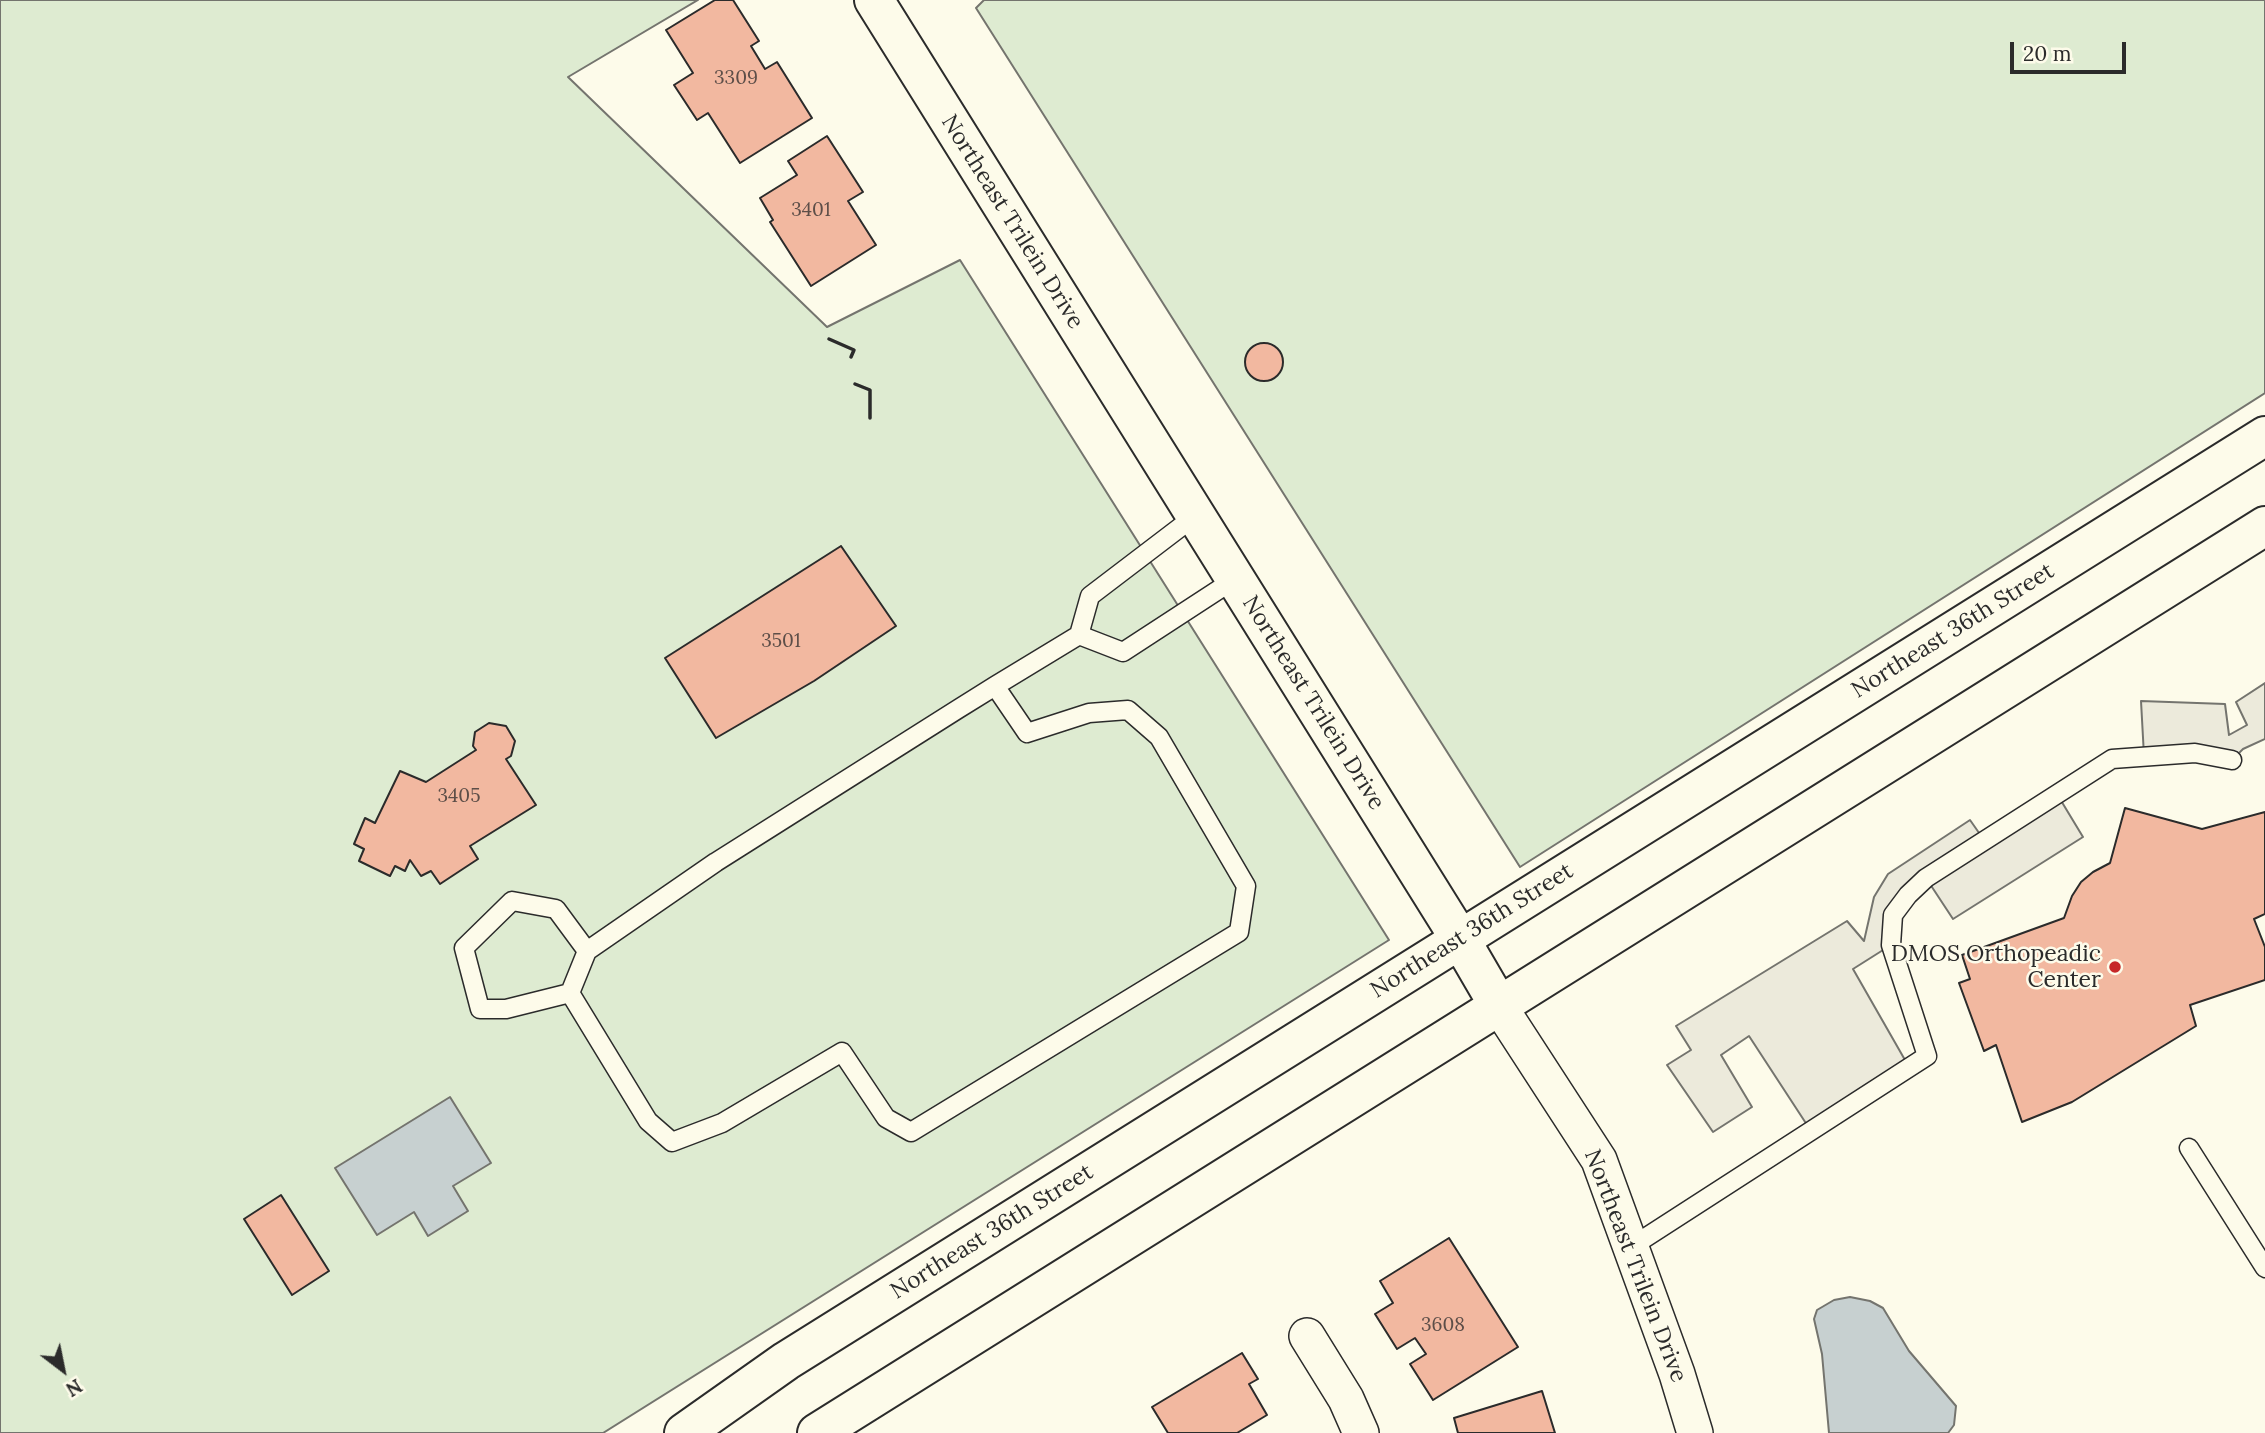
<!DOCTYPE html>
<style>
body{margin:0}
#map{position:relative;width:2265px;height:1433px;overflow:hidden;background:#fdfbea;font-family:Lora,serif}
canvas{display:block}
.north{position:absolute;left:28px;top:1335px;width:70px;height:70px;-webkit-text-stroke:5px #fdfbea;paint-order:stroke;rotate:148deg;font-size:19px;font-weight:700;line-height:28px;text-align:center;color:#2b2b2b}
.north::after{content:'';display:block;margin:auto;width:24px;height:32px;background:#2b2b2b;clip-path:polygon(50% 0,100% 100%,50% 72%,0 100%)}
.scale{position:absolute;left:2010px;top:42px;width:116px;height:32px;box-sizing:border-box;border:4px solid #2b2b2b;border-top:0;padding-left:9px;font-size:21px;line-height:24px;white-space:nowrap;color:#2b2b2b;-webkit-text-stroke:5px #fdfbea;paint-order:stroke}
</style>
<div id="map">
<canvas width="2265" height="1433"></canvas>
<div class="north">N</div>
<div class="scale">20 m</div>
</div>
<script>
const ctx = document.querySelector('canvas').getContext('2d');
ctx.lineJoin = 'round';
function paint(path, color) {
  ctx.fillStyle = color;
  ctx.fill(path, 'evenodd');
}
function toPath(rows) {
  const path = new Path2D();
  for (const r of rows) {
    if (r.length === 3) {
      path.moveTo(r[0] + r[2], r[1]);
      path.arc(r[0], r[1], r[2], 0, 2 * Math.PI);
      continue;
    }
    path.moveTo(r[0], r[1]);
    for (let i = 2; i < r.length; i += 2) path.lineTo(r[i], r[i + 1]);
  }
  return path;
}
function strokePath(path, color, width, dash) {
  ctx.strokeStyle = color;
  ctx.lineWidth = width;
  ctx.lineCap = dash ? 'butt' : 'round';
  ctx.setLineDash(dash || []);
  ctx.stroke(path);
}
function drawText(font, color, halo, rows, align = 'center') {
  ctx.font = font + ' Lora,serif';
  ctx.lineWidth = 5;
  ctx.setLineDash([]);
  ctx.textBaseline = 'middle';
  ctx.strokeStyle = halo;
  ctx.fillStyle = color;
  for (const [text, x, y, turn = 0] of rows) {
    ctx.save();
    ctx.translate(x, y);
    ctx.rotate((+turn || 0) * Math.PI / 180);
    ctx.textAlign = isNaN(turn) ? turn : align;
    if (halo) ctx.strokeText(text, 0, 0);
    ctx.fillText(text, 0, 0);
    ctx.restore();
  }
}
const green = toPath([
 [0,0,698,0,568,77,827,327,960,260,1389,940,603,1433,0,1433,0,0],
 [984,0,2265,0,2265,393,1520,867,976,8,984,0]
]);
const parking = toPath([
 [2265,683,2265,739,2243,749,2232,760,2144,756,2141,701,2225,704,2229,735,2247,725,2236,702,2265,683],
 [2057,794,2083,837,1953,919,1926,878,1908,895,1891,945,1853,969,1909,1067,1811,1131,1749,1036,1721,1055,1752,1107,1713,1132,1667,1065,1691,1050,1676,1026,1847,921,1864,941,1874,897,1888,874,1970,820,1984,840,2057,794]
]);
const water = toPath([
 [450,1097,491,1163,453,1186,468,1211,428,1236,414,1212,377,1235,335,1168,450,1097],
 [1850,1297,1870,1301,1883,1308,1909,1351,1956,1406,1954,1425,1948,1433,1829,1433,1822,1354,1814,1319,1817,1310,1834,1300,1850,1297]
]);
const building = toPath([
 [715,0,733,0,759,41,751,46,765,69,777,62,812,118,740,163,708,113,697,120,674,85,693,73,666,30,715,0],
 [827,136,863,192,848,201,876,245,811,286,770,222,773,220,760,198,797,175,788,161,827,136],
 [1264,362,19],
 [841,546,896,626,814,681,716,738,665,658,841,546],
 [489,723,506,726,515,741,511,756,506,759,536,805,470,846,478,859,440,884,431,871,421,876,410,860,405,871,395,866,390,876,359,861,364,849,354,844,365,818,375,823,400,771,426,782,476,750,473,746,475,732,489,723],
 [2125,808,2202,829,2265,812,2265,914,2254,919,2265,947,2265,980,2190,1005,2196,1026,2072,1102,2022,1122,1996,1045,1984,1051,1959,983,1970,979,1962,955,2064,918,2072,896,2081,882,2093,872,2110,863,2125,808],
 [281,1195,329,1271,292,1295,244,1219,281,1195],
 [1449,1238,1518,1347,1433,1400,1410,1364,1426,1354,1415,1338,1397,1349,1375,1314,1393,1303,1380,1281,1449,1238],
 [1242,1353,1258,1379,1249,1384,1267,1415,1237,1433,1168,1433,1152,1407,1242,1353],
 [1542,1391,1555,1433,1458,1433,1454,1418,1542,1391]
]);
const lane = toPath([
 [1195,516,1090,596,1079,635,1123,652,1235,579],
 [995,686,1027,733,1089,713,1128,710,1159,737,1246,886,1239,932,911,1132,886,1118,842,1052,722,1123,672,1142,648,1121,570,993,587,951,716,862,958,709,995,686,1079,635],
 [570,993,506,1009,480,1009,464,948,512,901,556,909,587,951],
 [2189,1148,2265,1268],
 [1631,1247,1927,1056,1891,945,1893,915,1908,895,1926,878,2112,759,2195,753,2232,760]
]);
const street = toPath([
 [1499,1006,1599,1160,1677,1374,1695,1433],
 [1307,1336,1346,1399,1361,1433]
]);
const secondary = toPath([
 [874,0,1460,939,1499,1006],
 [684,1433,786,1361,2265,436],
 [817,1433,2265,526]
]);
const wall = toPath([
 [829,339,854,350,851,357],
 [855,384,870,390,870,418]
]);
const markers = [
 [2115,967,7,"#c62828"]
];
const numberNames = [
 ["3309",736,79],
 ["3401",811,211],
 ["3501",781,642],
 ["3405",459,797],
 ["3608",1443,1326]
];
const streetNames = [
 ["Northeast Trilein Drive",1012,222,58],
 ["Northeast 36th Street",1953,631,-32],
 ["Northeast Trilein Drive",1313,703,58],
 ["Northeast 36th Street",1472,931,-32],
 ["Northeast 36th Street",992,1232,-32],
 ["Northeast Trilein Drive",1635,1266,69]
];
const poiNames = [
 ["DMOS Orthopeadic",2101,954],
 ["Center",2101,980]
];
paint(green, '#deebd1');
strokePath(green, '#74746e', 2);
paint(parking, '#eceadb');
strokePath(parking, '#74746e', 2);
paint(water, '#c7d0d0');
strokePath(water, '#74746e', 2);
paint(building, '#f2b8a0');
strokePath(building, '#2b2b2b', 2);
strokePath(lane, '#2b2b2b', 21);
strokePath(street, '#2b2b2b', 38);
strokePath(secondary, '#2b2b2b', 42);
strokePath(lane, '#fdfbea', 18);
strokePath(street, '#fdfbea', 35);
strokePath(secondary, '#fdfbea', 38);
strokePath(wall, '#2b2b2b', 3.5);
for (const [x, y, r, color] of markers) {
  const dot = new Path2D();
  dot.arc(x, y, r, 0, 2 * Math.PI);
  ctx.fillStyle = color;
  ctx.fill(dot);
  strokePath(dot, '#fdfbea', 2.5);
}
drawText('19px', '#5d4e48', null, numberNames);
drawText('23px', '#2b2b2b', '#fdfbea', streetNames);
drawText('23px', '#2b2b2b', '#fdfbea', poiNames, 'right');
</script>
